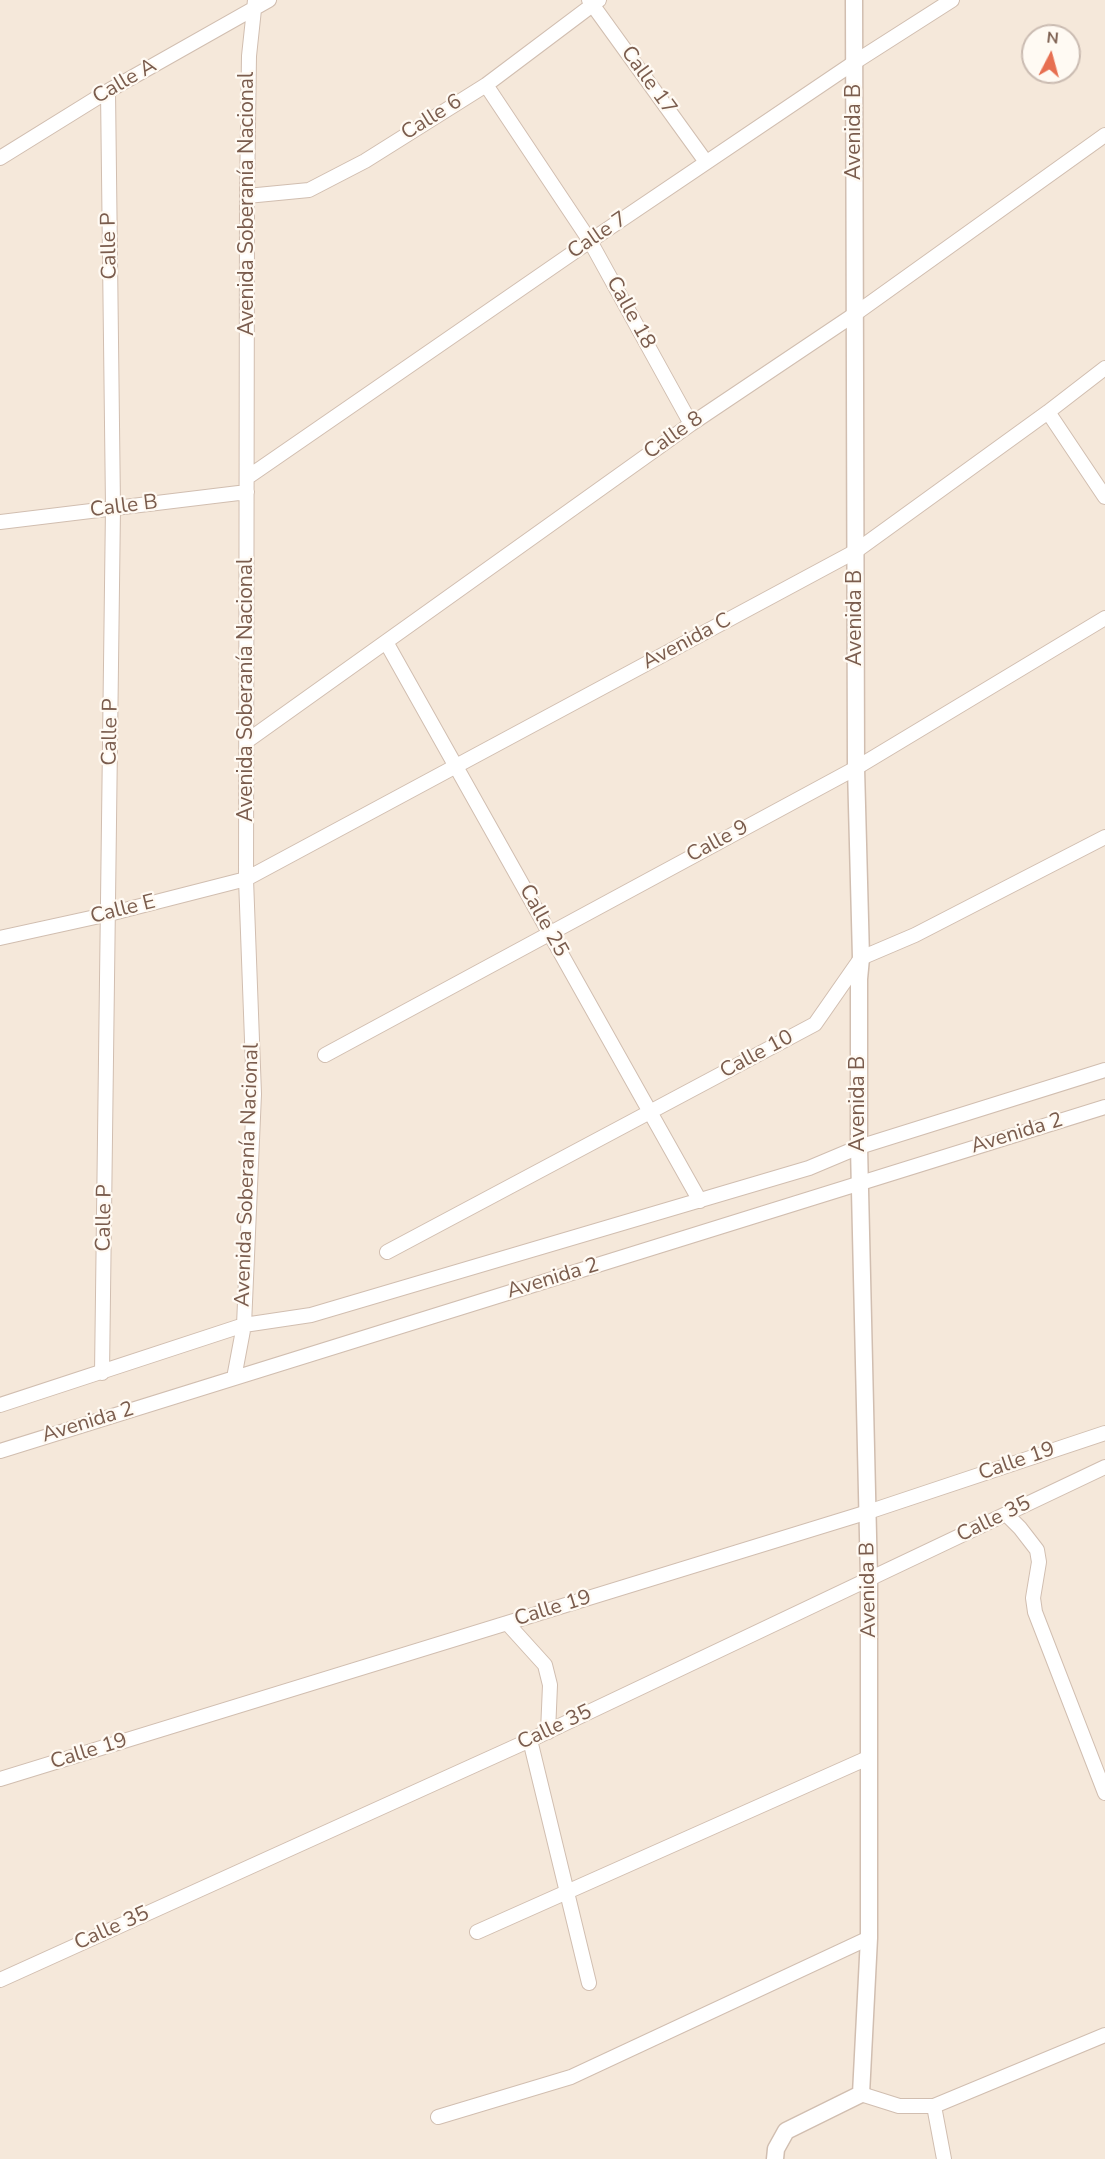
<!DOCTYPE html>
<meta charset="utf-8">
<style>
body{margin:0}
#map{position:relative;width:1105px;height:2159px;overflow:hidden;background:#fdf6ec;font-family:"Nunito Sans",sans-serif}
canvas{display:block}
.north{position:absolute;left:1021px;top:24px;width:60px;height:60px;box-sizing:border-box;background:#fffaf3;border:2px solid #cabbb1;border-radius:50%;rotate:6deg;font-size:16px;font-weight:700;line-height:24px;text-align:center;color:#7a5c4d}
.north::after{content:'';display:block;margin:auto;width:21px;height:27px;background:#e76f51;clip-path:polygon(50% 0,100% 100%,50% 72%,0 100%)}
</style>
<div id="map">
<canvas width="1105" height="2159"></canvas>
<div class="north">N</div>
</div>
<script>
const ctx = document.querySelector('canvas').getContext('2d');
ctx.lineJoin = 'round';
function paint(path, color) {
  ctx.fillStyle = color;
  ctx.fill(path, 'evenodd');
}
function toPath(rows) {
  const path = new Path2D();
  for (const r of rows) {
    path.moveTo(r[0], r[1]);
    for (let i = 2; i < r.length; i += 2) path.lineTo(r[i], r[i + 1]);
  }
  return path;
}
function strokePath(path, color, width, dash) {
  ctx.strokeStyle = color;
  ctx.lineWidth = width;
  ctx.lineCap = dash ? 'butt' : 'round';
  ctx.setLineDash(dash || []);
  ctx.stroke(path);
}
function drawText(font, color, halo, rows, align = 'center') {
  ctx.font = font + ' "Nunito Sans",sans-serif';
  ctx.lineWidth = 4.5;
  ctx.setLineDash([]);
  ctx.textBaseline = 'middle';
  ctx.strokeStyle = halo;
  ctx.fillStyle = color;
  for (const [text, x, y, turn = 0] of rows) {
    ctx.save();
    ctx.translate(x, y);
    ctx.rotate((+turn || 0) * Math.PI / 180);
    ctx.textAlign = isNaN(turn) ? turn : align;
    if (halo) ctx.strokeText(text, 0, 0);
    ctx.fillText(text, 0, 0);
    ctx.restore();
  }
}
const residential = toPath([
 [0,0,1105,0,1105,2159,0,2159],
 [1033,36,1069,36,1069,72,1033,72]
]);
const minor = toPath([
 [589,0,706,162],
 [486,85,590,241,691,424],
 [0,158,108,91,269,0],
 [247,196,309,190,365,161,486,85,599,0],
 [1048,412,1105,497],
 [248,477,590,241,855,62,952,0],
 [0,522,247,492],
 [386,642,700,1201],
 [247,741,691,424,855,314,1105,135],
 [0,938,109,914,246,879,856,551,1048,412,1105,368],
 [325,1055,856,768,1105,618],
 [387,1252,815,1024,861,958,915,935,1105,837],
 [102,1373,113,507,108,91],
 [234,1378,244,1325,254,1094,246,879,247,196,249,56,255,0],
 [0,1405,244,1325,311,1315,809,1168,859,1147,1105,1070],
 [0,1451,1105,1107],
 [1006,1514,1020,1528,1037,1550,1039,1562,1033,1598,1035,1612,1105,1793],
 [507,1623,545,1665,550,1685,548,1732],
 [530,1740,589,1983],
 [0,1779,868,1512,1105,1433],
 [477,1932,870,1757],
 [0,1980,530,1740,1105,1467],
 [861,2094,899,2106,934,2106,1105,2035],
 [934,2106,944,2159],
 [438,2117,571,2077,869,1938]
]);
const tertiary = toPath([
 [775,2159,776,2149,786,2131,861,2094,869,1938,869,1579,859,1147,859,979,861,958,856,768,854,0]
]);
const streetNames = [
 ["Calle 17",648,81,54],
 ["Calle A",125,82,-30],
 ["Calle 6",432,118,-32],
 ["Avenida B",855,132,-90],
 ["Avenida Soberanía Nacional",248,204,-90],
 ["Calle 7",598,236,-34],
 ["Calle P",110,246,-91],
 ["Calle 18",630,313,61],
 ["Calle 8",674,436,-35],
 ["Calle B",124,507,-7],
 ["Avenida B",856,618,-90],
 ["Avenida C",687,642,-28],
 ["Avenida Soberanía Nacional",247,690,-90],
 ["Calle P",111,732,-89],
 ["Calle 9",718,842,-28],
 ["Calle E",123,910,-14],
 ["Calle 25",543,921,61],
 ["Calle 10",757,1055,-28],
 ["Avenida B",859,1104,-90],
 ["Avenida 2",1017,1134,-17],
 ["Avenida Soberanía Nacional",248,1175,-88],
 ["Calle P",105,1218,-89],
 ["Avenida 2",553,1279,-17],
 ["Avenida 2",88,1423,-17],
 ["Calle 19",1017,1462,-19],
 ["Calle 35",994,1520,-26],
 ["Avenida B",869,1590,-91],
 ["Calle 19",553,1609,-17],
 ["Calle 35",555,1728,-25],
 ["Calle 19",89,1752,-17],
 ["Calle 35",112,1929,-24]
];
paint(residential, '#f5e8da');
strokePath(minor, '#d1beb0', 16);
strokePath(tertiary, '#d1beb0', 19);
strokePath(minor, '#fff', 14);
strokePath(tertiary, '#fff', 16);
drawText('21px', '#7a5c4d', '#fffaf3', streetNames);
</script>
